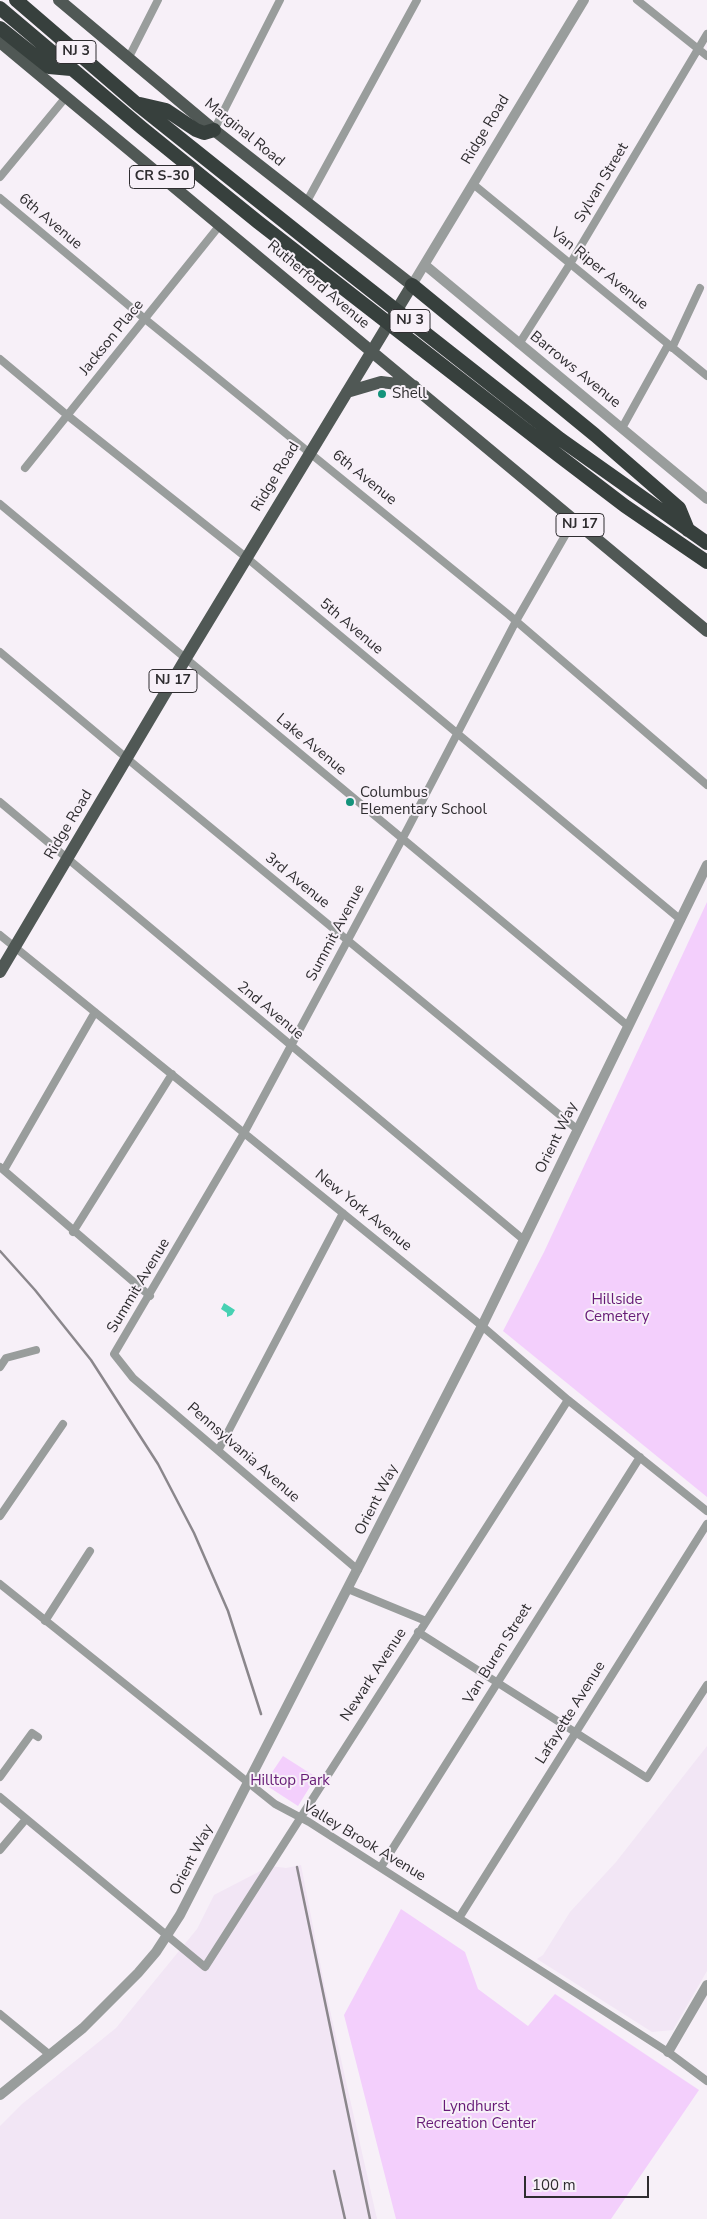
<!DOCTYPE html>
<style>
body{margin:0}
#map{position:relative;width:707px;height:2219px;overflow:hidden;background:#f7f0f8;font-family:"Nunito Sans",sans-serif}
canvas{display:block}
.scale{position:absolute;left:524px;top:2176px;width:125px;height:22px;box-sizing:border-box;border:2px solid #2f2d30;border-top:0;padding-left:6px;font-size:15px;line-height:18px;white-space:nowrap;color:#2f2d30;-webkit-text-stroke:4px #f7f0f8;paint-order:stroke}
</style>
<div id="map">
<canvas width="707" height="2219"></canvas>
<div class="scale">100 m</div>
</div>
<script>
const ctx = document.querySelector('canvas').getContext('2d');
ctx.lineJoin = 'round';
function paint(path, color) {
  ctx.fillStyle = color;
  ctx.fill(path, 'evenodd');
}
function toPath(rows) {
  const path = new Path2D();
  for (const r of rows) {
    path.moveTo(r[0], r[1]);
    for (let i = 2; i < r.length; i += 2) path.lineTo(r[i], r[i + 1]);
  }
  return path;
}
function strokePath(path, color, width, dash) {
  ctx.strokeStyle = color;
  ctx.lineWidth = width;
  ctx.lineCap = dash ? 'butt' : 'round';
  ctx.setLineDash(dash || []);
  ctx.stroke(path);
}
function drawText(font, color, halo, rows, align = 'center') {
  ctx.font = font + ' "Nunito Sans",sans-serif';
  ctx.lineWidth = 4;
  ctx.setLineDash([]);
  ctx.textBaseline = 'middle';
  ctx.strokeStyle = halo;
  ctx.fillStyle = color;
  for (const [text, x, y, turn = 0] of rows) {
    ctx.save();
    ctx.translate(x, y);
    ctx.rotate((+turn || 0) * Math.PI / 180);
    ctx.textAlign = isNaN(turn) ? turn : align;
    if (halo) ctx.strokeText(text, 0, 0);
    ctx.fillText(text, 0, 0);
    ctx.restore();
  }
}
const built = toPath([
 [707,1746,707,1971,673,2030,652,2032,537,1959,543,1955,570,1912,616,1862],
 [301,1865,325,1988,377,2219,0,2219,0,2126,22,2104,116,2028,197,1929,214,1895,270,1866,286,1868]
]);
const green = toPath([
 [707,902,707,1497,503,1331,544,1252],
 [283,1756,316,1777,298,1806,264,1784],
 [401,1909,465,1952,478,1989,528,2026,555,1994,699,2090,611,2219,396,2219,344,2015]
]);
const water = toPath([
 [224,1303,235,1310,232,1315,227,1317,227,1313,221,1309]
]);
const minor = toPath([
 [637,0,707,56],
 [128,59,158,0],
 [214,130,280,0],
 [0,177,66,97],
 [473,184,707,376],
 [0,198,145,319,509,615,707,785],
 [306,203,417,0],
 [519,344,570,264,707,34],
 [672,348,700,288],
 [0,359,67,415,247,558,681,920],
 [622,428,668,345],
 [25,468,220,225],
 [0,504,628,1026],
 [0,652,136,766,578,1130],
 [0,802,524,1240],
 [0,935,482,1326,568,1400,707,1511],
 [0,1167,150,1296],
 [4,1170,95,1012],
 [73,1232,172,1074],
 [0,1367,6,1358,36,1350],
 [219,1449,343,1213],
 [0,1516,63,1424],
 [358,1570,133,1378,114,1354,244,1133,407,830,516,621,574,520],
 [0,1584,275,1804,309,1822,540,1970,668,2052,707,2081],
 [348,1589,426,1621],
 [45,1621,90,1551],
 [418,1632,647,1778,707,1685],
 [0,1777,32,1733,38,1737],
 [0,1797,205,1967,568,1400],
 [0,1850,26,1819],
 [381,1867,640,1457],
 [459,1918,707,1524],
 [0,2014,50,2055]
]);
const tertiary = toPath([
 [425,265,707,499],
 [412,285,584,0],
 [668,2052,707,1985],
 [0,2095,83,2028,138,1973,156,1952,180,1915,482,1326,707,865]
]);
const primary = toPath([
 [0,42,707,631],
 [347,392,381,382,414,386],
 [0,972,186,658,412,285,214,130,59,0]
]);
const motorway = toPath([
 [16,0,137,104,331,259,560,439,707,543],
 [0,8,142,128,258,222,558,455,625,506,707,562],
 [0,28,49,67,71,69],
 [140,104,166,110,196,130,204,133,214,130],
 [412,285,595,435,679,508,688,530]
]);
const rail = toPath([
 [0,1251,35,1290,91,1360,158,1464,194,1533,228,1611,261,1714],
 [297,1867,370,2219],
 [334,2171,345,2219]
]);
const markers = [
 [382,394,5,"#14937b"],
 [350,802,5,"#14937b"]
];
const shields = [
 [76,52,40],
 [162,177,65],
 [410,321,40],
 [580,525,48],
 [173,681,48]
];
const shieldNames = [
 ["NJ 3",76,52],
 ["CR S-30",162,177],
 ["NJ 3",410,321],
 ["NJ 17",580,525],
 ["NJ 17",173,681]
];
const streetNames = [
 ["Ridge Road",486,130,-59],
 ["Marginal Road",244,133,39],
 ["Sylvan Street",602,183,-59],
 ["6th Avenue",50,222,40],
 ["Van Riper Avenue",599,269,39],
 ["Rutherford Avenue",318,285,40],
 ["Jackson Place",112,338,-51],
 ["Barrows Avenue",575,370,39],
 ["Ridge Road",276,477,-59],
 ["6th Avenue",364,478,39],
 ["5th Avenue",351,627,40],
 ["Lake Avenue",311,745,40],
 ["Ridge Road",69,825,-59],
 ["3rd Avenue",297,881,39],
 ["Summit Avenue",336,933,-62],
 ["2nd Avenue",270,1011,40],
 ["Orient Way",557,1138,-64],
 ["New York Avenue",363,1211,39],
 ["Summit Avenue",139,1286,-59],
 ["Pennsylvania Avenue",243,1453,41],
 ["Orient Way",377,1500,-63],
 ["Van Buren Street",498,1654,-58],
 ["Newark Avenue",374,1675,-57],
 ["Lafayette Avenue",571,1713,-58],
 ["Valley Brook Avenue",364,1842,31],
 ["Orient Way",192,1860,-63]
];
const poiNames = [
 ["Shell",392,394],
 ["Columbus",360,793],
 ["Elementary School",360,810]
];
const parkNames = [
 ["Hillside",617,1300],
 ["Cemetery",617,1317],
 ["Hilltop Park",290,1781],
 ["Lyndhurst",476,2107],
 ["Recreation Center",476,2124]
];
paint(built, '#f2e6f5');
paint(green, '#f3cffc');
paint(water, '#47d1b3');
strokePath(minor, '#999d9c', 8);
strokePath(tertiary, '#999d9c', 10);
strokePath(primary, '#505855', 12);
strokePath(motorway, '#37403d', 14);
strokePath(rail, '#8b878c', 2.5);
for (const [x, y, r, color] of markers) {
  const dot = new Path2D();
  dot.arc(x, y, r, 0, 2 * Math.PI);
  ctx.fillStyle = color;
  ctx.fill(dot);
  strokePath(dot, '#f7f0f8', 2);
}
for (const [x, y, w] of shields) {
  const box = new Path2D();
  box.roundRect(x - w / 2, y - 11.5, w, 23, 4);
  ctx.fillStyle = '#f7f0f8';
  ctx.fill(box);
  strokePath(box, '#2f2d30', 1);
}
drawText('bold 14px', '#2f2d30', null, shieldNames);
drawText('15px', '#2f2d30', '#f7f0f8', streetNames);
drawText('15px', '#2f2d30', '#f7f0f8', poiNames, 'left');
drawText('15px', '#661a76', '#f7f0f8', parkNames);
</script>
